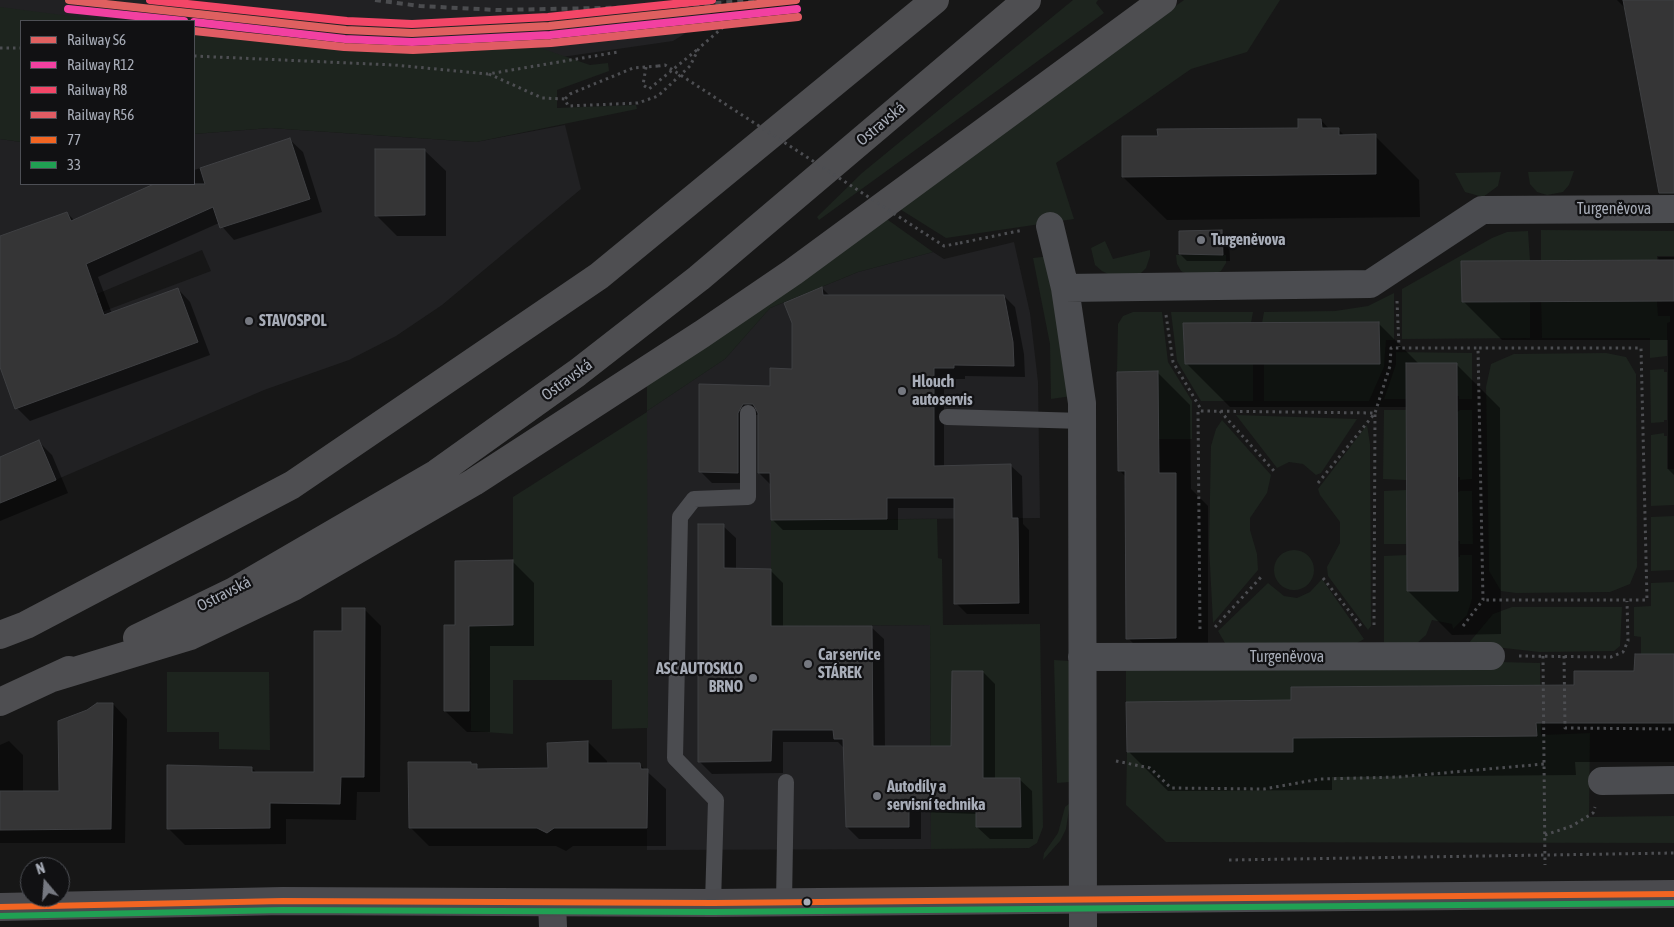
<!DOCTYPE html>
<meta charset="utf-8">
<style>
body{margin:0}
#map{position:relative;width:1674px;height:927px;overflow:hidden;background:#171717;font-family:"Asap Condensed",sans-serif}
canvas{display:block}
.legend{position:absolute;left:20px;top:20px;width:175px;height:165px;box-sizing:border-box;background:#111113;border:1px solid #4d4f55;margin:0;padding:6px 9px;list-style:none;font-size:15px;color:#a8adb8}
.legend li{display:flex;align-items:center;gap:10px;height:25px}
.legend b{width:25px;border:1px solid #4d4f55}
.north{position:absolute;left:20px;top:857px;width:50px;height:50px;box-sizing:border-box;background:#111113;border:1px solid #4d4f55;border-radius:50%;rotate:342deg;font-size:14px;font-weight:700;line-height:20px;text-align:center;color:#a8adb8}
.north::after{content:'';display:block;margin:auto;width:18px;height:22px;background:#757880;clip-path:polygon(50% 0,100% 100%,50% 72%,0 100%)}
</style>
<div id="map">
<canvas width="1674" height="927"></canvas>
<ul class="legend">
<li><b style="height:6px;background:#df6060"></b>Railway S6</li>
<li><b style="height:6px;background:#f240a1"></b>Railway R12</li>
<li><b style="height:6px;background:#f34667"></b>Railway R8</li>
<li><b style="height:6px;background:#e05c64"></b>Railway R56</li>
<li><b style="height:6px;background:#f26522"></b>77</li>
<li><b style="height:6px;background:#20a053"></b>33</li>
</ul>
<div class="north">N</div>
</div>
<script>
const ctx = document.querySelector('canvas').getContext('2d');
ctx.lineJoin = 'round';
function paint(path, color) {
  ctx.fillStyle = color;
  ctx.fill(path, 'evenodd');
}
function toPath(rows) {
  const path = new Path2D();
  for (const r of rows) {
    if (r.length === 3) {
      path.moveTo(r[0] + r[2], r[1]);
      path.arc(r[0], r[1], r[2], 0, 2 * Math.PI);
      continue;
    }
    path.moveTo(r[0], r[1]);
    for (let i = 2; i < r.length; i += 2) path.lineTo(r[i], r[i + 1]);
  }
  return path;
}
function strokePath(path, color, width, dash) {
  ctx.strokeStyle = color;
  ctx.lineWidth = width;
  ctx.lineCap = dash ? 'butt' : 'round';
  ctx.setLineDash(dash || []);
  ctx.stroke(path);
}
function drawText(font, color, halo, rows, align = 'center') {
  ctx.font = font + ' "Asap Condensed",sans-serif';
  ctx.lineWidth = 4.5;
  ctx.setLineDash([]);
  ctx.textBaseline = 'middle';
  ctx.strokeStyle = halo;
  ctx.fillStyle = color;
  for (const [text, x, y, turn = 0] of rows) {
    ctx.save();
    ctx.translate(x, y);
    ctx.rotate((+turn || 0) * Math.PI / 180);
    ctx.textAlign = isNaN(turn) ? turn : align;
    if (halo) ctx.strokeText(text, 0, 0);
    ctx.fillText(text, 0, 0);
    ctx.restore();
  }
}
const built = toPath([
 [0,0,725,0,699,25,673,41,388,82,194,77,194,21,21,21,0,104],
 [565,125,581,189,442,305,396,336,349,360,264,390,0,504,0,350,211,271,202,250,97,294,0,330,0,139,21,142,21,184,194,184,194,134,270,128,476,142],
 [1014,242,1030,313,1038,382,1040,518,771,520,771,626,930,625,931,849,647,850,647,411,725,359,770,308,858,272,933,252,944,259]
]);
const green = toPath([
 [1073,0,1098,0,1096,3,1104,13,819,220,817,217,862,173],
 [1184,0,1280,0,1247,52,1191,69,1056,163,1074,219,946,238,895,206],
 [0,7,109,21,21,21,21,142,0,139],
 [194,32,348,46,463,47,526,43,590,65,608,63,609,71,557,90,557,108,636,105,637,109,476,142,270,128,194,134],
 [1574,171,1569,185,1563,192,1547,195,1537,192,1530,184,1528,172],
 [1501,172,1498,186,1483,197,1465,192,1455,173],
 [881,215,933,252,858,272,770,308,725,359,647,411,648,728,612,729,612,680,513,680,513,734,471,731,470,626,513,625,513,497,647,412,647,379],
 [1541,230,1674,231,1674,256,1657,256,1657,260,1541,261],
 [1528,231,1530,261,1462,261,1462,301,1530,301,1530,338,1402,339,1402,289,1492,238,1507,232],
 [1105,241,1113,259,1150,250,1150,256,1146,268,1139,275,1110,275,1102,271,1095,265,1091,248],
 [1176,255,1226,255,1226,263,1221,271,1212,275,1187,274,1181,271,1177,264],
 [1050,256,1072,396,1051,399,1050,344,1033,258],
 [1394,293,1394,340,1386,340,1384,367,1369,401,1264,401,1264,364,1380,363,1379,323,1262,323,1264,312,1335,311,1368,306],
 [1541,301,1657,301,1658,316,1670,316,1670,322,1667,323,1667,356,1650,358,1650,338,1542,338],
 [1133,312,1162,312,1168,362,1192,401,1192,439,1158,439,1158,371,1117,372,1118,324,1123,316],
 [1171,312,1253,312,1251,323,1183,323,1185,364,1253,364,1253,401,1201,401,1177,361],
 [1396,352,1472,353,1472,399,1459,399,1459,396,1457,396,1457,363,1406,363,1406,399,1384,399,1396,364],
 [1606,353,1626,357,1636,374,1637,567,1630,584,1610,592,1516,593,1501,591,1489,571,1486,387,1491,364,1514,354],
 [1664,369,1664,372,1667,372,1667,420,1664,420,1664,422,1651,423,1650,370],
 [1384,410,1406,410,1406,480,1383,479],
 [1460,410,1472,410,1472,479,1460,480,1460,477,1457,477,1457,412],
 [1236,415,1357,419,1321,473,1316,475,1303,464,1289,462,1277,468],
 [1222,420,1271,475,1267,493,1250,518,1250,530,1257,554,1258,570,1213,623,1209,546,1211,446,1216,429],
 [1367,425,1370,444,1371,626,1368,630,1328,576,1327,567,1340,543,1340,522,1320,495,1318,489],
 [1664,433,1664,436,1667,436,1667,469,1674,469,1674,505,1651,506,1651,435],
 [1406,490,1406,544,1384,544,1384,491],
 [1460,491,1472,491,1473,544,1460,544,1460,541,1458,541,1457,493],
 [1674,516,1674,570,1651,571,1651,517],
 [937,519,938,558,942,559,943,625,1040,624,1043,827,1037,843,1029,848,931,849,930,625,771,626,771,520],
 [1294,570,20],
 [1407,555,1407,591,1458,591,1458,557,1460,557,1460,555,1472,555,1472,599,1467,615,1453,629,1452,624,1432,620,1426,635,1416,644,1384,649,1384,556],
 [1322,579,1364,639,1352,646,1241,648,1225,643,1218,631,1268,583,1284,596,1297,598,1310,592],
 [1674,582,1674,654,1641,654,1641,637,1634,636,1634,607,1651,606,1651,583],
 [1512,607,1622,607,1620,646,1614,651,1540,652,1468,644,1493,614],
 [1054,660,1069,661,1070,782,1057,783],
 [1499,662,1540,663,1541,735,1590,733,1589,817,1674,816,1674,843,1166,842,1126,805,1127,752,1292,752,1293,738,1537,735,1535,685,1291,687,1291,700,1126,702,1126,670],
 [167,672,269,672,270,750,219,749,219,732,167,732],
 [1070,803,1066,829,1060,841,1043,860,1044,853,1058,833,1065,807]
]);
const shadow = toPath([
 [1617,0,1674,0,1674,175,1626,9],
 [1321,120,1330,130,1338,129,1345,136,1375,136,1419,180,1420,217,1167,220,1123,177,1159,137,1300,129],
 [290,140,303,152,322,212,234,240,219,223,98,277,112,314,178,289,190,302,210,355,30,421,17,408,0,363,0,237,67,213,75,221,157,184,194,184,194,170],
 [424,150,446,171,446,236,397,236,376,215],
 [1222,232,1229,239,1230,261,1187,261,1180,254],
 [1658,257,1674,257,1674,475,1668,469,1668,340,1502,340,1463,301,1659,262],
 [822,288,830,296,1004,296,1015,307,1024,354,1025,377,965,376,965,379,944,379,944,467,1010,465,1022,476,1023,524,1029,530,1029,614,967,614,956,603,955,508,898,508,898,530,783,530,772,519,770,484,759,473,759,415,755,415,749,483,712,483,701,472,700,385,771,388,793,370],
 [1379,324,1419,364,1456,364,1500,408,1501,634,1452,635,1408,591,1407,407,1230,407,1186,363],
 [1158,373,1190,405,1191,489,1208,506,1208,670,1160,671,1128,638,1126,477,1119,470],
 [39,442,52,455,68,493,0,521,0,458],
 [723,526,736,538,736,570,770,570,783,583,783,627,871,627,884,639,885,747,953,747,983,672,995,684,995,779,1019,779,1032,791,1033,839,990,839,977,827,977,814,921,812,921,839,859,839,847,827,845,749,838,742,783,742,783,773,712,774,699,761],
 [513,562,534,583,534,646,490,646,490,732,467,732,445,711,456,626],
 [364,609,381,626,380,792,357,792,356,820,286,819,286,844,185,845,168,828,252,768,257,773,316,773,343,632],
 [1674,655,1674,762,1575,762,1576,775,1332,777,1332,790,1168,791,1128,751,1292,701,1575,686,1636,672],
 [113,704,127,719,125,843,0,843,0,745,9,741,23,755,23,793,60,793],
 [588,742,607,761,607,764,640,765,666,789,666,846,573,846,566,851,556,846,429,846,410,827,470,763,481,770,549,769]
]);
const building = toPath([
 [1623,0,1674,0,1674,193,1659,193,1623,0],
 [1298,119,1321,119,1322,128,1339,128,1339,135,1376,134,1376,174,1122,177,1122,136,1158,136,1157,129,1298,128,1298,119],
 [290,138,310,199,220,228,213,207,86,264,104,315,178,288,198,342,15,409,0,367,0,236,67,212,71,221,154,184,205,184,200,168,290,138],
 [375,149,425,149,425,215,375,216,375,149],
 [1222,230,1223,255,1179,254,1179,231,1222,230],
 [1674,260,1674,301,1462,302,1461,261,1674,260],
 [822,287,823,295,1004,295,1013,342,1014,366,954,365,954,368,934,368,934,466,1011,464,1012,518,1018,518,1019,603,954,604,954,498,887,498,887,519,771,520,770,473,758,473,758,413,753,404,743,404,738,413,738,473,699,472,699,384,770,386,770,368,792,369,792,323,784,303,822,287],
 [1379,322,1380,364,1185,364,1183,323,1379,322],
 [1406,363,1457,363,1458,591,1407,591,1406,363],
 [1158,371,1159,473,1176,473,1176,638,1126,639,1125,471,1118,471,1117,372,1158,371],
 [39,440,56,480,0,503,0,457,39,440],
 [698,524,724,524,724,568,771,569,771,626,872,626,873,746,951,746,952,671,983,671,983,778,1020,778,1021,827,976,827,976,802,909,801,909,827,846,827,843,739,834,739,833,730,772,730,771,761,698,762,698,524],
 [513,560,513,625,469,626,469,711,444,711,444,625,455,625,455,561,513,560],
 [342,608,365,608,364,777,341,777,340,804,270,803,270,828,167,829,167,765,252,767,252,772,314,772,314,631,342,631,342,608],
 [1635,654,1674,654,1674,723,1536,723,1537,736,1293,738,1293,752,1127,752,1126,702,1291,700,1291,687,1574,685,1574,671,1634,671,1635,654],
 [97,703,113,703,111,829,0,830,0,791,59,791,58,721,87,710,97,703],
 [588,741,588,763,640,763,641,769,648,769,647,828,554,828,547,833,537,828,409,828,408,762,471,762,471,764,477,764,477,769,548,768,547,743,588,741]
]);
const path = toPath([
 [0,48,21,48],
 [194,56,394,65,488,74,618,52],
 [658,66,633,68,570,94,565,99,568,106,638,103,658,96,690,66,699,48,729,22],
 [646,67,643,85,649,89,698,49],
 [489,74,542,98,565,99],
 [960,243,1023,230],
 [1397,301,1399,347],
 [1166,315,1173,362,1202,411],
 [1220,411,1274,471],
 [1318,483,1375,413,1390,366,1391,348,1478,348],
 [1323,578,1361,626],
 [1463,626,1483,600,1478,348,1641,348,1647,600,1483,600],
 [1215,627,1262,576],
 [1200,629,1198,411,1202,411,1375,413,1374,627],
 [1519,656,1611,657,1623,652,1628,641,1627,601],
 [1543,656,1545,865],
 [1564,656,1565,728,1674,729],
 [1116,761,1150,768,1171,788,1264,789,1320,779,1398,777,1544,764],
 [1545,835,1572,826,1593,813,1595,807],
 [1229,860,1674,853]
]);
const lane = toPath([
 [947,417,1082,421],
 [713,903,716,800,675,758,680,517,694,499,748,497,748,413],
 [784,903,786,782]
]);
const street = toPath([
 [1050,226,1065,288,1082,403,1083,927],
 [1065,288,1370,284,1482,210,1674,209],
 [1082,657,1491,656],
 [1602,781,1674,780],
 [552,903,553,927]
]);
const secondary = toPath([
 [0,907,283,901,713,903,1674,894]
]);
const highway = toPath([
 [0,635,26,625,292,485,599,276,935,0],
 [137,638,234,591,437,473,577,373,699,278,1027,0],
 [52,678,190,636,295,586,474,482,702,334,793,272,1163,0],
 [0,702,69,670]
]);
const rail = toPath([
 [375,0,420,6,497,10,654,7,763,0]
]);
const pathBridge = toPath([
 [658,66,665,65,944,246,960,243]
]);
const bus1 = toPath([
 [0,907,283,901,713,903,1674,894]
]);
const bus2 = toPath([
 [0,916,283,910,713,912,1674,903]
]);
const rail1 = toPath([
 [69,0,346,30,412,33,549,26,796,0]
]);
const rail2 = toPath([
 [68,9,184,21],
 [194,22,345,39,412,42,550,35,797,9]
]);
const rail3 = toPath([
 [150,0,347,21,412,24,548,17,712,0]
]);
const rail4 = toPath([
 [194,31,344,47,413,50,551,43,798,17]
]);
const markers = [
 [1201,240,5,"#757880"],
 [249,321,5,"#757880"],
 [902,391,5,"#757880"],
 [808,664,5,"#757880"],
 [753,678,5,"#757880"],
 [877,796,5,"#757880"],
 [807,902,4.5,"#a8adb8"]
];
const streetNames = [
 ["Ostravská",881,124,-40],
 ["Turgeněvova",1614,209],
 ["Ostravská",567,380,-36],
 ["Ostravská",224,594,-27],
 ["Turgeněvova",1287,657]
];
const poiNames = [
 ["Turgeněvova",1211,240],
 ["STAVOSPOL",259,321],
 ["Hlouch",912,382],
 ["autoservis",912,400],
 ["Car service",818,655],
 ["STÁREK",818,673],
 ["ASC AUTOSKLO",743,669,"right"],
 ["BRNO",743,687,"right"],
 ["Autodíly a",887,787],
 ["servisní technika",887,805]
];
paint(built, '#212123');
paint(green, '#1d241e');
paint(shadow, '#0007');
paint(building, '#353536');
strokePath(building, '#3f4043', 1);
strokePath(path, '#4d4e52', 3, [2.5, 4]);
strokePath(lane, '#4b4c50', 16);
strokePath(street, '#4b4c50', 28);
strokePath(secondary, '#4a4a4e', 28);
strokePath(highway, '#4e4e51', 28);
strokePath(rail, '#4b4c4f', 4, [6, 5]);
strokePath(pathBridge, '#4d4e52', 3, [2.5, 4]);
strokePath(bus1, '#f26522', 6);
strokePath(bus2, '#20a053', 6);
strokePath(rail1, '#df6060', 8);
strokePath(rail2, '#f240a1', 8);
strokePath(rail3, '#f34667', 8);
strokePath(rail4, '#e05c64', 8);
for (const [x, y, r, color] of markers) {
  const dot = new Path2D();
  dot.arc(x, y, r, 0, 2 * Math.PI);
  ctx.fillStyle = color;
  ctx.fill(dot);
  strokePath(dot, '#111113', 2);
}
drawText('16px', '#a8adb8', '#111113', streetNames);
drawText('bold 16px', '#a8adb8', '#111113', poiNames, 'left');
</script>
